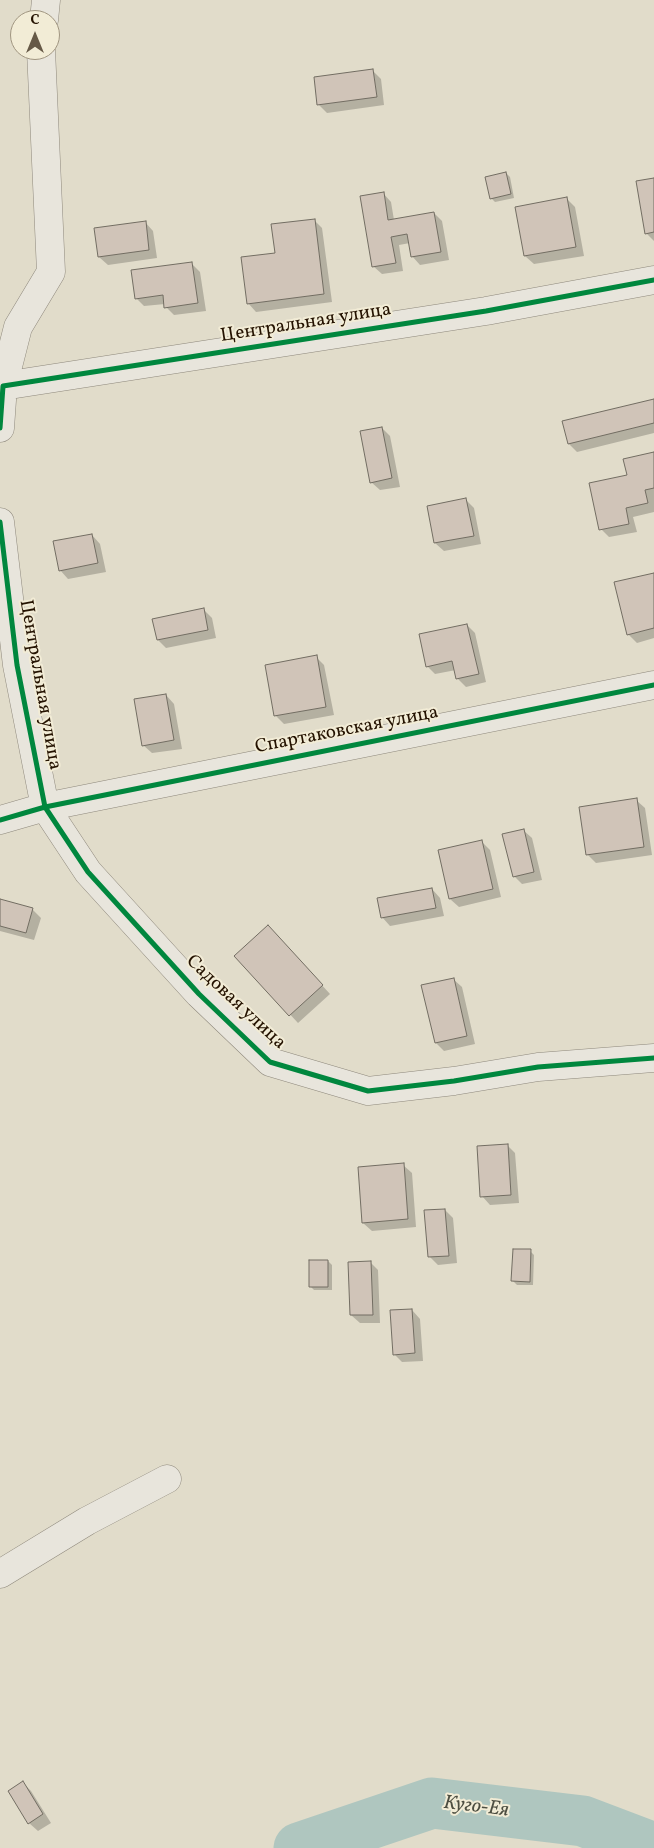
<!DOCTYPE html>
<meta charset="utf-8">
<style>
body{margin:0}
#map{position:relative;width:654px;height:1848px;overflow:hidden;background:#e1dcca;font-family:Vollkorn,serif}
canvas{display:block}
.north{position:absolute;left:10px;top:10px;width:50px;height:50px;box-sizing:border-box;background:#f2ecd6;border:1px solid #a09580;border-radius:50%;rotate:0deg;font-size:14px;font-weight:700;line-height:20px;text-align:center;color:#241200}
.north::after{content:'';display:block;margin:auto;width:18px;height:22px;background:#665947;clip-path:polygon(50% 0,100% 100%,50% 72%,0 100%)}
</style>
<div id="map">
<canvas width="654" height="1848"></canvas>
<div class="north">С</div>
</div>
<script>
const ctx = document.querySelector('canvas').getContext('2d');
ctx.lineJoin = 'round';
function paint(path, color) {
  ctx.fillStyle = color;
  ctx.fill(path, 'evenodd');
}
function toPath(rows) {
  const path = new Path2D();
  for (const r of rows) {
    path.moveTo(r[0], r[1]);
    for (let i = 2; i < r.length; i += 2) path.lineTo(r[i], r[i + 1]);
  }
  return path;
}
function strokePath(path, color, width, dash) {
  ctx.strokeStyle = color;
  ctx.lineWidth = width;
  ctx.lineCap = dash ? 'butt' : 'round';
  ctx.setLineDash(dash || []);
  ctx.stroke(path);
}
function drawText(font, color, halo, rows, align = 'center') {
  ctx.font = font + ' Vollkorn,serif';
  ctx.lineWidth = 4;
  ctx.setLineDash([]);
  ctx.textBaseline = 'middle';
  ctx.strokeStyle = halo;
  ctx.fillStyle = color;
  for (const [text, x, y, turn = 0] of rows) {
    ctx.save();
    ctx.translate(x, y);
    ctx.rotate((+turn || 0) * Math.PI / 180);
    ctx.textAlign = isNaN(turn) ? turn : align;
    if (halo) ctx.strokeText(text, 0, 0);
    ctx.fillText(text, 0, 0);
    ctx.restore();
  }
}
const shadow = toPath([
 [372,70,381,79,384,105,327,113,319,105],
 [506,173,510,177,514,198,495,202,491,198],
 [654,179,654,241,646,233],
 [383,193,391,202,394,220,434,213,442,221,449,260,420,265,412,256,410,243,399,245,403,271,382,274,373,266],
 [567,199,575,207,584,256,534,264,525,256],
 [314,220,322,228,332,302,256,312,248,303],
 [145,222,153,231,157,258,108,265,99,257],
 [192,264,200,272,206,311,174,315,166,307,165,304,144,306,136,298],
 [654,400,654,433,577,452,569,444],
 [382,428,390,436,400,487,380,490,371,482],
 [654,454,654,512,633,517,637,532,609,537,601,529,628,476],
 [466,500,474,508,481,544,444,551,435,543],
 [92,535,100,544,106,572,68,579,60,570],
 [654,574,654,638,637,643,628,634],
 [204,610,212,618,216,638,166,648,158,640],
 [467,625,475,633,486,682,466,687,458,679,456,670,435,674,427,666],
 [316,657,324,665,334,715,284,724,276,716,266,666],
 [166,695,174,704,182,749,152,753,143,745],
 [636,800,645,808,652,855,596,863,587,854],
 [523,830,532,838,542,880,522,884,514,876],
 [482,842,490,850,501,897,459,907,450,899],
 [432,889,440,898,444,916,390,926,382,917],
 [0,900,32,909,41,918,34,940,0,931],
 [276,935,330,994,298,1023,236,956],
 [453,979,462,987,475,1044,444,1051,436,1043],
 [507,1145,515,1153,519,1203,490,1205,482,1196],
 [403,1165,412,1173,416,1227,372,1231,363,1223],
 [445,1210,453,1218,457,1263,438,1265,429,1256],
 [530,1251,534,1255,533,1285,517,1285,513,1281],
 [328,1261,332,1265,332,1290,314,1290,310,1286],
 [370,1262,378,1270,380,1323,360,1323,351,1315],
 [412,1310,420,1319,423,1361,402,1362,394,1354],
 [23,1783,31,1791,51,1823,38,1831,29,1823]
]);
const river = toPath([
 [299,1848,432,1803,583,1821,654,1848]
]);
const building = toPath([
 [373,69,377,97,317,105,314,77,373,69],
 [506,172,511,194,490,199,485,177,506,172],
 [654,178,654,232,645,234,636,181,654,178],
 [384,192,388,220,434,212,441,252,411,257,407,234,391,237,396,263,372,267,360,196,384,192],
 [567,197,576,247,524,256,515,207,567,197],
 [315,219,324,294,247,304,241,257,275,253,271,224,315,219],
 [146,221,149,250,98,257,94,228,146,221],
 [192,262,198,303,164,308,163,295,135,299,131,270,192,262],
 [654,399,654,423,568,444,562,421,654,399],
 [382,427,392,478,370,483,360,431,382,427],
 [654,452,654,488,645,490,648,503,626,508,629,524,599,530,589,483,627,475,623,459,654,452],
 [466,498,474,536,434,543,427,506,466,498],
 [92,534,98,563,59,571,53,541,92,534],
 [654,573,654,628,627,635,614,582,654,573],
 [204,608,208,630,157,640,152,619,204,608],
 [467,624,479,674,456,679,452,661,426,667,419,634,467,624],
 [317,655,326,707,274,716,265,665,317,655],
 [166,694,174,740,142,746,134,699,166,694],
 [637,798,644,847,586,855,579,807,637,798],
 [524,829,534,872,513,877,502,834,524,829],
 [482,840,493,889,449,899,438,850,482,840],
 [432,888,436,908,381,918,377,898,432,888],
 [0,899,33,908,26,933,0,926,0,899],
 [268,925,323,985,289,1016,234,956,268,925],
 [454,978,467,1036,435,1043,421,985,454,978],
 [508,1144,511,1195,480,1197,477,1146,508,1144],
 [404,1163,408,1219,362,1223,358,1167,404,1163],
 [445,1209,449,1256,428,1257,424,1210,445,1209],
 [513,1249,531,1249,530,1282,511,1281,513,1249],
 [309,1260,328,1260,328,1287,309,1287,309,1260],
 [371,1261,373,1315,350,1315,348,1262,371,1261],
 [412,1309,415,1353,393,1355,390,1310,412,1309],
 [23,1781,43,1814,28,1824,8,1791,23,1781]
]);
const minor = toPath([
 [44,20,46,0],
 [3,386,18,327,51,272,41,50],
 [0,428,3,386,486,311,654,280],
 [0,522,17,665,45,807,88,872,199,994,270,1062,368,1091,454,1081,538,1067,654,1058],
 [0,820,45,807,654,685],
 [0,1574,87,1521,167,1479]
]);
const cycleway = toPath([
 [0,428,3,386,486,311,654,280],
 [0,522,17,665,45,807,88,872,199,994,270,1062,368,1091,454,1081,538,1067,654,1058],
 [0,820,45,807,654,685]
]);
const streetNames = [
 ["Центральная улица",306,324,-9],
 ["Центральная улица",39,685,80],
 ["Спартаковская улица",347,731,-11],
 ["Садовая улица",235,1003,43]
];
const waterNames = [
 ["Куго-Ея",476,1808,7]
];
paint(shadow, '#0003');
strokePath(river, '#afc6bf', 51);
paint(building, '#d0c4b8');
strokePath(building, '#726d62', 1);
strokePath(minor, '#8e887c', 29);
strokePath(minor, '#e8e5dc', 28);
strokePath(cycleway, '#00873e', 5);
drawText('19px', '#241200', '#f2ecd6', streetNames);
drawText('italic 20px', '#4d4e41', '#f2ecd6', waterNames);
</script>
